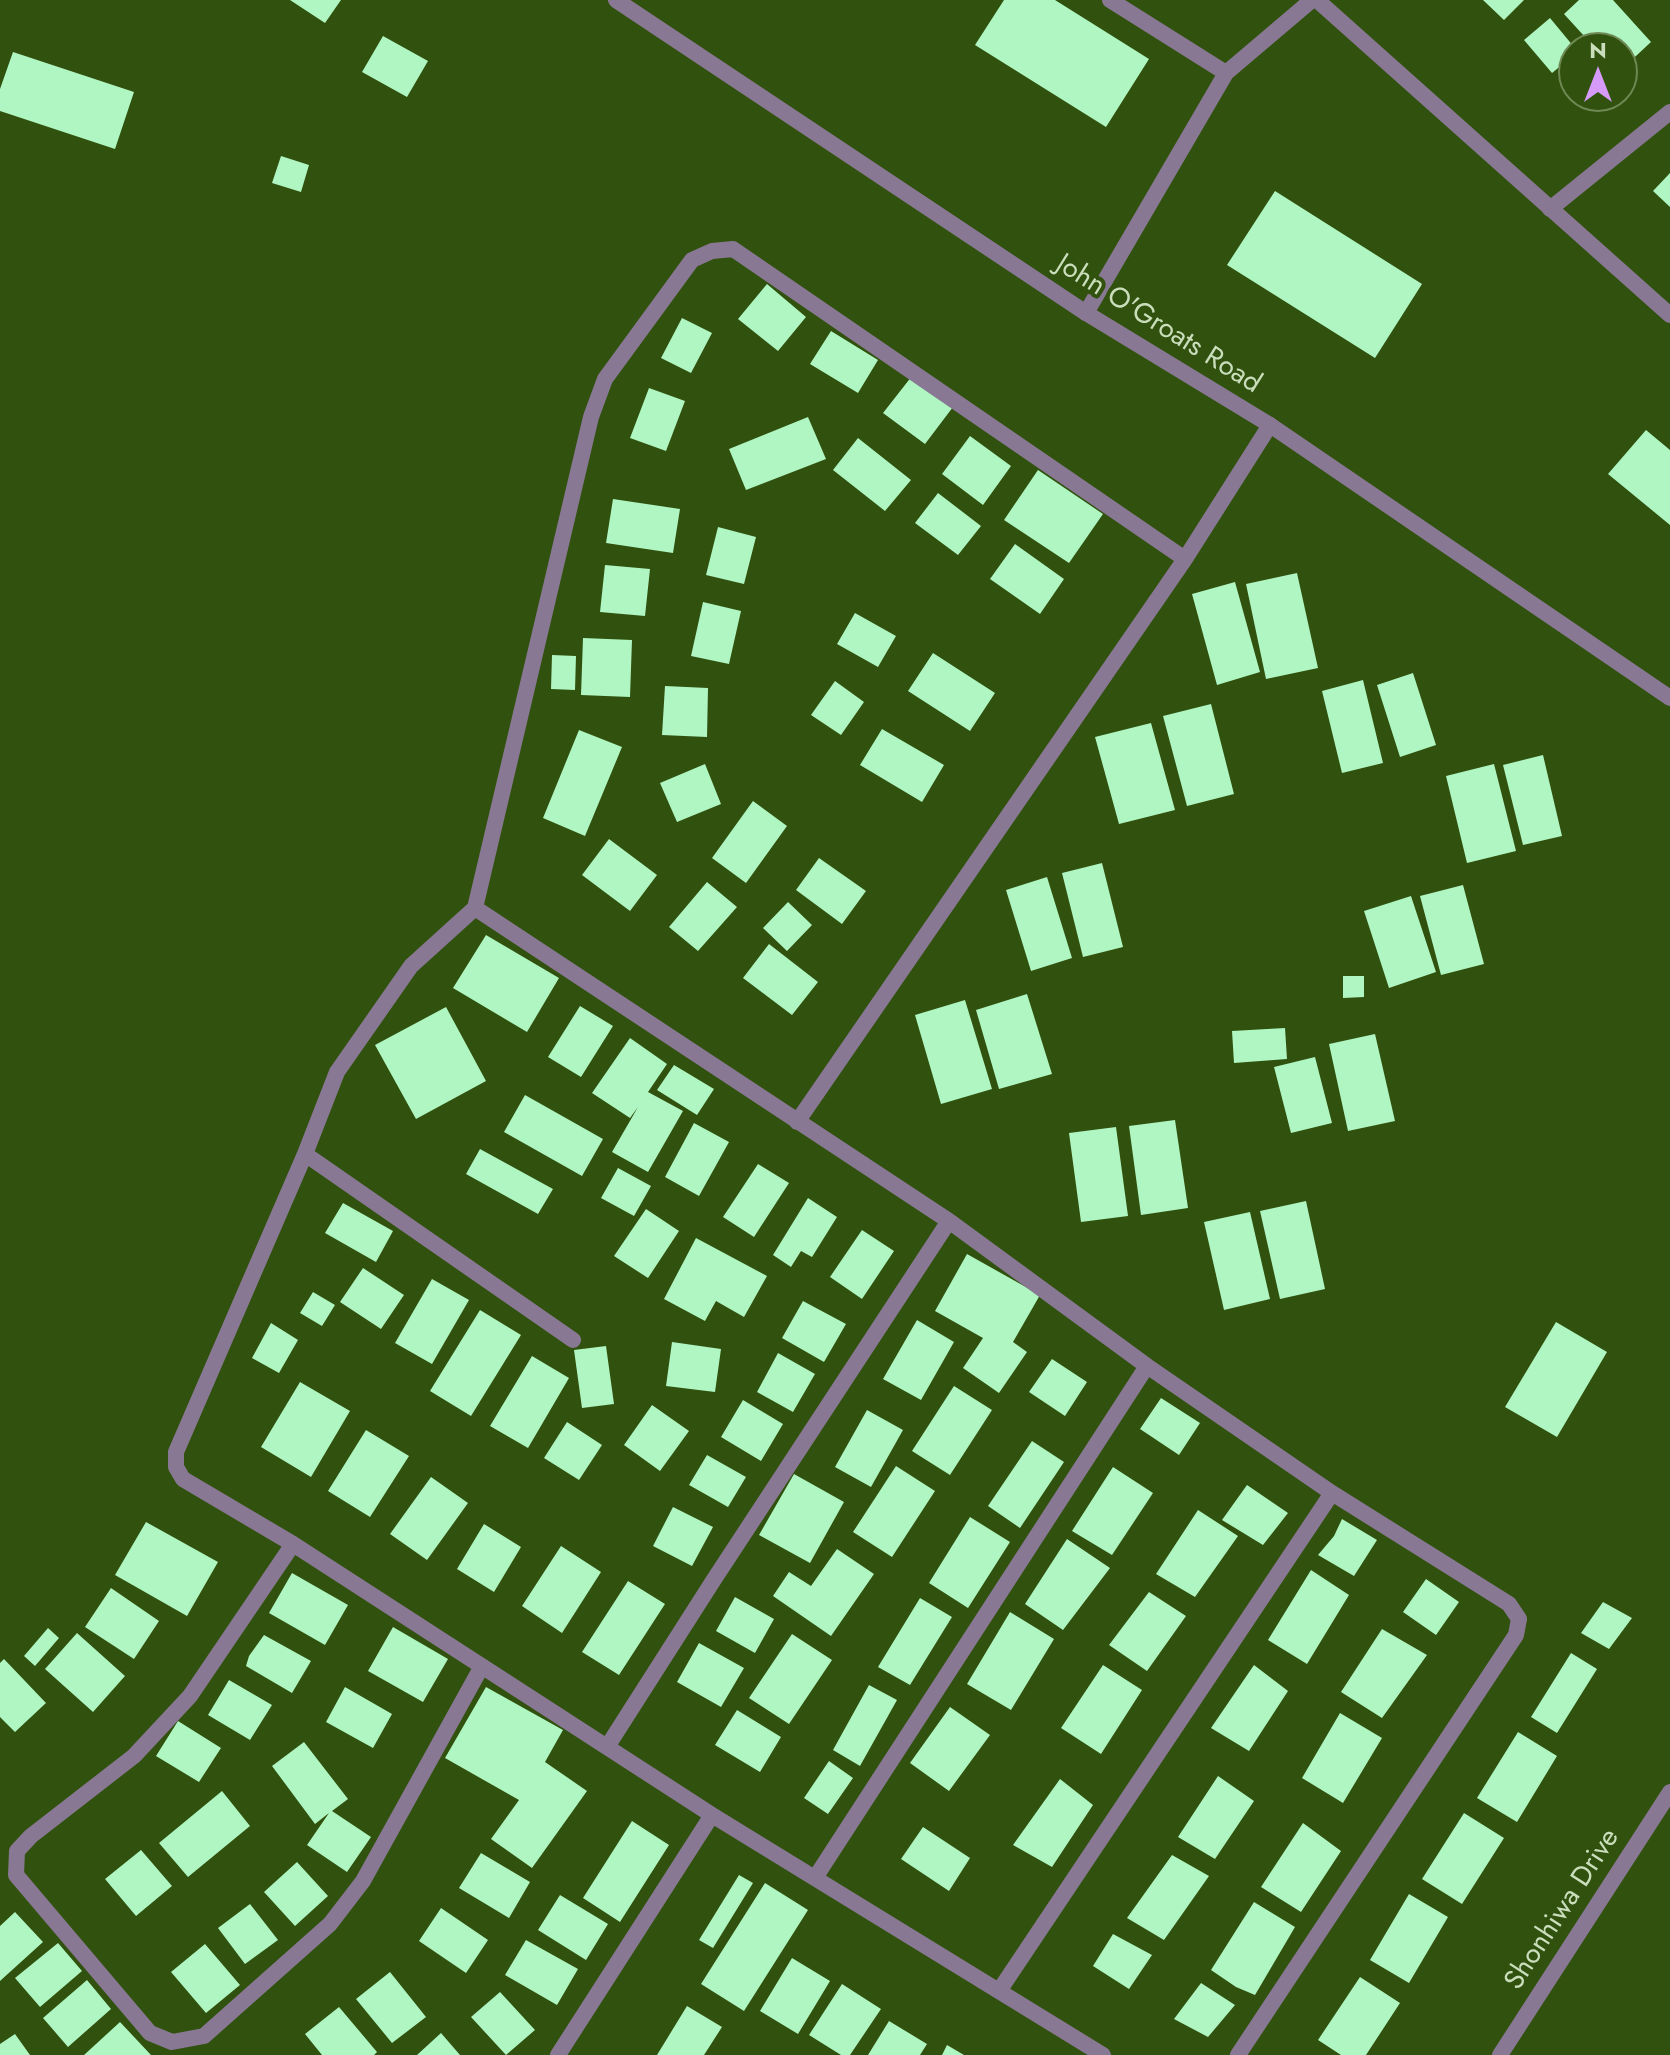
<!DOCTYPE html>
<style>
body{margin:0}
#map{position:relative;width:1670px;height:2055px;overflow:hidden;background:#31510e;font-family:Jost,sans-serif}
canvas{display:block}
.north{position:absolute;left:1558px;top:32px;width:80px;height:80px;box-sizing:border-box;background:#31510e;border:2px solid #6e8954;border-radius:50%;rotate:0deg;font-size:22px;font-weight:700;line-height:32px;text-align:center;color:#cadebc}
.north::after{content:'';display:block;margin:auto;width:28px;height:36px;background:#d69bf9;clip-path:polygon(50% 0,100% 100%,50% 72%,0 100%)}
</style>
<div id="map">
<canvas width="1670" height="2055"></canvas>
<div class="north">N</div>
</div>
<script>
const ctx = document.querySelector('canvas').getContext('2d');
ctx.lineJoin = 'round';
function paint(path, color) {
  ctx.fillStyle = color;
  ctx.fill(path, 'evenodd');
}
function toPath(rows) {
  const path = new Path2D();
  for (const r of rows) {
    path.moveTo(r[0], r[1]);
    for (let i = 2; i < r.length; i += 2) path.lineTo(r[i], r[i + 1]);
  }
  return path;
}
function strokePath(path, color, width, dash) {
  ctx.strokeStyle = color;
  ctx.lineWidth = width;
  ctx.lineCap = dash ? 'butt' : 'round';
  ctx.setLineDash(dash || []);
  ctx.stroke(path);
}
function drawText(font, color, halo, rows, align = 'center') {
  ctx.font = font + ' Jost,sans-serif';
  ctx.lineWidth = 8;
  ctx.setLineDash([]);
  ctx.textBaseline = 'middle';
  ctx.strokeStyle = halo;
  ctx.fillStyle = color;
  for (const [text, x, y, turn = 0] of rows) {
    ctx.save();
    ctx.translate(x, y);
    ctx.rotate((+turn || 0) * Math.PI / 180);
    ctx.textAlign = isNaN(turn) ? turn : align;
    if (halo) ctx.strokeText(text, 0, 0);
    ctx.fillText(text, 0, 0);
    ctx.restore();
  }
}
const building = toPath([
 [290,0,341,0,325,23],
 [1004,0,1055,0,1149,59,1106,127,975,45],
 [1483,0,1524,0,1504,20],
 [1579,0,1613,0,1651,42,1622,69,1622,48,1595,48,1564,14],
 [1550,18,1574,47,1574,55,1552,73,1524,40],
 [383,36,428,61,407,97,362,72],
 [13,52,134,92,115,149,0,111,0,89],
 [281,156,309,165,301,192,272,183],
 [1670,173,1670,207,1653,191],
 [1275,191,1422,284,1375,358,1227,265],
 [767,284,806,317,778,351,738,319],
 [682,318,712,333,691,373,661,358],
 [831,331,878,360,858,393,810,364],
 [912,376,953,407,925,444,883,413],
 [649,388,685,401,666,451,630,438],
 [808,417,826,459,746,490,729,449],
 [1646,430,1670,450,1670,525,1608,474],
 [970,436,1011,466,983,505,942,474],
 [858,438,911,480,885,511,833,470],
 [1038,470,1103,514,1069,563,1004,520],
 [938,493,981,526,958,555,915,523],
 [613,499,680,509,673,553,606,543],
 [718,527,756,537,744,584,706,575],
 [1015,544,1064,579,1040,614,990,579],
 [605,565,650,569,645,616,600,612],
 [1297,573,1318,668,1266,679,1246,584],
 [1235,582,1260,672,1217,685,1192,594],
 [703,602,741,611,729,664,691,656],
 [855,613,896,636,878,667,837,644],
 [583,638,632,640,630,697,581,695],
 [933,653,995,693,970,731,908,691],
 [552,655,576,656,575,690,551,689],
 [1413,673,1436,745,1400,757,1377,685],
 [1363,680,1383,763,1342,773,1322,691],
 [835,681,864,702,841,735,811,715],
 [665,686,708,688,707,737,662,735],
 [1211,704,1234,794,1187,806,1163,716],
 [1151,723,1175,810,1119,824,1095,737],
 [882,729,944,765,922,802,860,765],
 [579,730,622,747,585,836,543,818],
 [1543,755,1562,836,1523,845,1503,765],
 [705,764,721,804,677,822,660,783],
 [1494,764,1516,851,1467,863,1446,776],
 [753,801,787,826,746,883,712,858],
 [609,839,657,875,630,911,582,875],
 [819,858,866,891,842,924,796,890],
 [1102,863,1123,947,1083,957,1062,873],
 [1047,877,1072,958,1031,971,1006,890],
 [707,882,737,907,698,951,669,927],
 [1463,885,1484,964,1441,975,1420,896],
 [1411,896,1436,972,1389,988,1364,911],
 [788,902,812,925,787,951,763,928],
 [486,935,559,978,527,1032,453,988],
 [769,944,818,982,792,1015,743,978],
 [1343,976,1364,976,1364,997,1343,998],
 [1027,994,1052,1074,999,1089,976,1010],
 [965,1000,992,1089,941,1104,915,1015],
 [580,1006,613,1026,581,1077,548,1057],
 [446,1007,486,1081,416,1119,375,1045],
 [1285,1028,1287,1059,1234,1063,1232,1031],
 [1375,1034,1395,1121,1348,1131,1329,1044],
 [630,1038,667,1064,648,1092,683,1111,648,1172,612,1152,638,1107,630,1118,592,1093],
 [1315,1057,1332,1123,1291,1133,1274,1067],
 [674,1065,714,1089,697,1115,657,1090],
 [525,1095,603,1139,582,1176,504,1132],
 [1175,1120,1188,1208,1141,1215,1129,1126],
 [694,1123,729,1142,699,1196,665,1177],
 [1116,1127,1128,1216,1081,1222,1069,1133],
 [480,1149,553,1189,538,1214,466,1174],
 [758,1164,789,1183,754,1237,723,1217],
 [618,1168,651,1186,634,1216,601,1198],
 [808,1198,837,1217,812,1257,801,1251,791,1267,773,1255],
 [1306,1201,1325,1289,1280,1299,1260,1211],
 [343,1203,393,1231,376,1262,325,1233],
 [646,1209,679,1231,648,1278,614,1256],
 [1250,1212,1270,1299,1224,1310,1204,1222],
 [862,1230,894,1251,862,1299,830,1277],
 [696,1238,767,1276,744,1317,716,1301,705,1321,664,1299],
 [967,1254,1040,1295,1013,1342,1027,1352,999,1393,963,1368,983,1338,935,1311],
 [363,1268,404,1295,381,1329,340,1302],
 [432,1279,469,1300,432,1364,395,1343],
 [313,1292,335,1305,322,1326,300,1313],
 [803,1301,846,1324,824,1362,782,1338],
 [480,1310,521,1335,471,1416,430,1391],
 [917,1320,954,1342,921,1400,883,1379],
 [1556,1322,1607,1352,1557,1437,1505,1407],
 [271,1323,298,1340,279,1373,252,1358],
 [672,1342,721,1349,715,1392,666,1386],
 [606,1346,614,1404,582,1408,574,1350],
 [778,1353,815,1374,793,1412,757,1392],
 [532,1356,569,1378,528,1448,490,1426],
 [1052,1359,1087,1382,1065,1416,1029,1392],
 [300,1382,350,1411,311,1477,261,1447],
 [954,1386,992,1410,950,1475,912,1451],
 [1161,1398,1200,1423,1179,1455,1140,1429],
 [743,1400,783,1424,761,1461,721,1437],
 [652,1405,689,1431,660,1471,624,1445],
 [867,1410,903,1430,871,1487,835,1467],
 [567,1422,602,1445,579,1480,544,1458],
 [366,1430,409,1456,370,1517,328,1491],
 [1032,1441,1064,1462,1020,1528,988,1506],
 [707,1455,746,1477,728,1507,689,1485],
 [896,1466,935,1491,892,1557,853,1532],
 [1113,1467,1153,1493,1112,1555,1072,1531],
 [794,1474,844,1502,810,1563,759,1535],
 [431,1477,468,1503,427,1560,390,1534],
 [1247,1485,1288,1513,1263,1545,1222,1520],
 [673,1507,713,1527,692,1566,653,1546],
 [1198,1510,1238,1536,1195,1597,1156,1574],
 [970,1517,1010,1542,968,1608,929,1583],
 [1342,1519,1377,1540,1354,1576,1318,1555,1334,1536],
 [146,1522,218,1562,187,1616,115,1575],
 [484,1524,521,1547,494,1592,457,1569],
 [1067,1539,1110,1568,1063,1630,1025,1604],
 [561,1546,601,1572,562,1633,522,1606],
 [837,1549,874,1574,831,1636,773,1596,789,1572,811,1586],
 [1311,1570,1349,1595,1307,1664,1268,1640],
 [292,1573,348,1605,325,1645,269,1613],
 [1426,1579,1459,1602,1436,1635,1403,1612],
 [628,1581,665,1604,619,1675,582,1652],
 [111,1588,159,1621,134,1659,85,1627],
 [1149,1592,1186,1616,1147,1671,1109,1645],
 [735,1597,774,1619,755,1653,716,1631],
 [920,1598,952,1617,910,1685,878,1667],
 [1603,1602,1632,1618,1609,1649,1581,1633],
 [1010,1612,1054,1639,1011,1710,967,1684],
 [393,1627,448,1659,423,1702,368,1671],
 [48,1628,59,1638,35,1666,24,1656],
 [1382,1629,1427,1655,1382,1718,1341,1692],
 [77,1633,125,1676,93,1712,45,1669],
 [792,1634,832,1660,789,1724,749,1698],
 [264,1635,311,1661,292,1693,246,1666,249,1656],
 [699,1643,744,1668,721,1707,677,1682],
 [1571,1653,1597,1669,1557,1733,1531,1717],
 [4,1659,46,1703,15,1732,0,1717,0,1663],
 [1103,1665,1142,1690,1101,1754,1061,1728],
 [1254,1665,1288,1691,1249,1751,1211,1728],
 [229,1680,272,1705,250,1740,208,1715],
 [869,1685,897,1700,860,1766,833,1750],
 [345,1687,392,1714,373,1748,326,1722],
 [486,1687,563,1730,545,1762,587,1791,532,1868,491,1839,519,1800,445,1758],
 [950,1707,990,1735,949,1791,910,1763],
 [737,1710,781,1737,760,1772,715,1745],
 [1340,1713,1382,1738,1343,1803,1302,1778],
 [178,1721,221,1748,199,1782,156,1756],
 [1518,1732,1557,1756,1517,1822,1477,1798],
 [304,1742,348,1799,332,1811,371,1837,347,1872,307,1845,329,1813,315,1824,272,1766],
 [829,1761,853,1778,828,1814,804,1798],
 [1218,1776,1254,1801,1215,1859,1178,1837],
 [1060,1779,1093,1805,1052,1867,1013,1845],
 [222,1791,250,1826,188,1877,159,1843],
 [1464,1813,1504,1838,1462,1904,1422,1879],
 [632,1821,669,1845,620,1922,583,1898],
 [1303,1823,1341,1851,1301,1912,1261,1887],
 [923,1827,970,1858,949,1891,901,1859],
 [141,1850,172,1886,136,1916,105,1879],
 [481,1853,530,1882,509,1918,459,1888],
 [1172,1855,1209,1876,1164,1940,1127,1918],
 [297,1862,328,1896,295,1926,264,1892],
 [739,1875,753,1883,713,1948,699,1940],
 [765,1883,808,1910,744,2011,701,1984],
 [1409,1894,1448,1917,1409,1983,1370,1960],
 [560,1895,608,1924,586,1960,538,1930],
 [1254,1902,1295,1927,1255,1995,1236,1987,1211,1970],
 [250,1904,278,1940,245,1964,218,1928],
 [441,1908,488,1940,466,1973,419,1941],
 [15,1912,43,1942,0,1981,0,1926],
 [1113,1934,1152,1955,1129,1989,1093,1966],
 [526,1940,578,1969,557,2005,505,1975],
 [58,1943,82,1971,40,2007,15,1978],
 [205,1944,240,1985,206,2013,171,1972],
 [792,1958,830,1981,798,2034,760,2011],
 [390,1972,426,2017,392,2043,356,1999],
 [1360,1977,1400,2003,1366,2055,1341,2055,1318,2040],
 [87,1980,111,2009,68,2047,43,2018],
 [1201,1983,1235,2005,1208,2037,1174,2019],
 [842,1984,881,2009,850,2055,841,2055,809,2035],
 [500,1992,535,2030,506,2055,471,2017],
 [687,2006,722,2027,704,2055,657,2055],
 [339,2007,377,2052,374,2055,322,2055,305,2034],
 [889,2021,927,2044,920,2055,868,2055],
 [120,2022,151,2055,84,2055],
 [441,2033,460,2055,417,2055],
 [15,2034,30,2055,0,2055,0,2044],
 [947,2045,964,2055,942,2055]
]);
const minor = toPath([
 [1110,0,1226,73],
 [1317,0,1670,315],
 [1550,209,1670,112],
 [1086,313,1226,73,1312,0],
 [475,908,949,1221,1147,1366,1332,1493,1509,1604,1519,1619,1516,1635,1238,2055],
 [797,1122,1185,559,1270,425],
 [305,1154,573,1340],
 [293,1544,190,1696,134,1756,31,1836,17,1851,16,1875,150,2033,172,2042,204,2036,330,1924,363,1881,482,1666],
 [607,1747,713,1581,949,1221],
 [815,1878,1147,1366],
 [999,1991,1332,1493],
 [558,2055,712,1815],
 [1103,2055,712,1815,293,1544,183,1479,176,1467,176,1452,305,1154,337,1072,411,966,475,908,591,417,605,379,692,260,712,251,733,249,1185,559],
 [1500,2055,1670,1792]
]);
const tertiary = toPath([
 [616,0,1086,313,1270,425,1670,698]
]);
const streetNames = [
 ["John O'Groats Road",1158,325,32],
 ["Shonhiwa Drive",1563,1910,-57]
];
paint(building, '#aff6c2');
strokePath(minor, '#897893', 16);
strokePath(tertiary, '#897893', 16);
drawText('28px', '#cadebc', '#31510e', streetNames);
</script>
